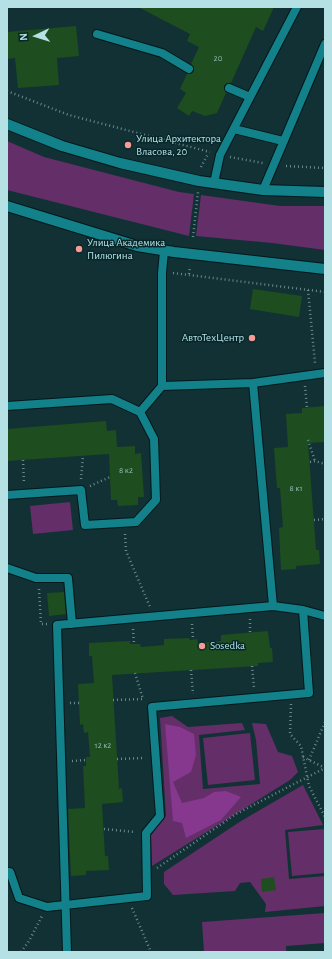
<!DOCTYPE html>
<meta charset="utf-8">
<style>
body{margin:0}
#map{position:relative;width:332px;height:959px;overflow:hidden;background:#123134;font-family:"Alegreya Sans",sans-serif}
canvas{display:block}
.frame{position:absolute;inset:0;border:8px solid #b5e0e4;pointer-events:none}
.north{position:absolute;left:16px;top:16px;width:40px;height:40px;-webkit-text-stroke:3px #07272a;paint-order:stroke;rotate:266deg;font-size:11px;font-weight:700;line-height:16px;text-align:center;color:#b5e0e4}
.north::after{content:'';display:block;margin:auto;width:14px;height:18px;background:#b5e0e4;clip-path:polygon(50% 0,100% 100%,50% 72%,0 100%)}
</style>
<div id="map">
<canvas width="332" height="959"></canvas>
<div class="frame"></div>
<div class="north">N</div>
</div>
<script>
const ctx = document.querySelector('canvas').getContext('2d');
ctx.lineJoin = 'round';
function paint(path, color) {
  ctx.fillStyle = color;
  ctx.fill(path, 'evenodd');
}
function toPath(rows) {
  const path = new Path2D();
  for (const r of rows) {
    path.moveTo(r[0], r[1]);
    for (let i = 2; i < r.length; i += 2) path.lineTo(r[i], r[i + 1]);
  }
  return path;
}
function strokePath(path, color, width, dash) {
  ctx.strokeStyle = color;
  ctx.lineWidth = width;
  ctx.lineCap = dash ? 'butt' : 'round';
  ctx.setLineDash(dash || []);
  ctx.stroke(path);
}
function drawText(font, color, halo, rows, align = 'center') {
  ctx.font = font + ' "Alegreya Sans",sans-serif';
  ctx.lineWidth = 3;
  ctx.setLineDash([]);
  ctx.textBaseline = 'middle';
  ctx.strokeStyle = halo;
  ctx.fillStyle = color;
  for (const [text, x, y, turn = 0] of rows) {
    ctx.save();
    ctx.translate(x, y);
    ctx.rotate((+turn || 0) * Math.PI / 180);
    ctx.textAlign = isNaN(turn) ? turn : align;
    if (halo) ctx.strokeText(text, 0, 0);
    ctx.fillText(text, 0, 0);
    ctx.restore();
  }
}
const green = toPath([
 [7,141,44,157,179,192,194,194,189,236,7,190],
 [201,195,280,206,325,206,325,250,272,243,196,236],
 [70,502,73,530,33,534,30,506],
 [172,716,188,727,242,723,245,730,199,735,203,789,260,784,256,740,252,723,266,724,278,752,292,756,298,772,290,780,152,866,151,835,166,816,160,718],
 [250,733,255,780,208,785,203,738],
 [303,785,323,825,285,830,289,879,325,876,325,906,265,912,266,904,250,882,240,883,235,891,173,895,164,884,164,872,241,821],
 [325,829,325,873,292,876,288,832],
 [325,913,325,943,286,946,286,952,204,952,202,922]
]);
const forest = toPath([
 [165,724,180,727,194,734,196,755,191,772,173,782,182,803,204,798,214,792,226,791,241,797,221,820,186,838,182,823,173,821]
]);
const building = toPath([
 [138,7,274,7,263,31,256,27,231,83,228,83,224,86,224,89,226,93,217,113,205,116,192,111,189,116,177,108,186,93,180,89,187,74,191,74,194,71,194,67,191,64,199,47,187,41,190,34],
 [76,26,79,56,57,58,59,85,18,88,15,58,7,59,7,32],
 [253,289,302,296,299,317,250,309],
 [325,406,325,442,308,443,316,550,319,550,320,564,296,566,296,569,281,570,279,528,283,527,280,488,277,488,274,448,288,447,286,414,302,413,302,408],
 [106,421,107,431,116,430,117,447,135,446,135,454,141,453,144,497,138,497,138,505,118,506,117,500,111,500,109,454,7,461,7,429],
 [64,592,66,614,49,616,47,593],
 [268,631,270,648,272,648,273,662,258,663,258,666,112,675,119,789,122,788,123,802,102,804,105,856,108,856,109,870,86,871,86,875,71,876,68,809,85,808,83,766,86,766,86,757,90,757,88,732,84,733,83,724,80,725,78,684,94,683,92,656,89,656,89,643,130,641,130,644,140,644,141,647,164,645,164,639,189,638,190,640,197,639,198,643,221,641,221,635],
 [274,877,276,890,262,892,261,879]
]);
const path = toPath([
 [7,91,69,115,210,152],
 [230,157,263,163],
 [286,166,325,168],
 [201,167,208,154],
 [193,237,198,192],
 [173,273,325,292],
 [189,274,190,266],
 [308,290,315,363],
 [305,386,307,408],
 [308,440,315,461],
 [23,460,24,483],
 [310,462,315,461,325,464],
 [81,479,83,456],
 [90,486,110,477],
 [314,520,325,519],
 [125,534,126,551,150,607],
 [39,589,41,624,47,624],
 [250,619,250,635],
 [192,624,193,639],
 [133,629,134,644],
 [252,666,254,688],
 [191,670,193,694],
 [135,673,143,699],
 [113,700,143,699,144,700],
 [70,703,82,703],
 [291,704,290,734,301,746,309,786,325,817],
 [303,757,325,768],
 [117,759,144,758],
 [309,760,325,722],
 [72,761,86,760],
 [104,829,135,832],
 [157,868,236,814,325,768],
 [132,908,151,952],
 [21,952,29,941,42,916]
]);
const service = toPath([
 [97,34,162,53,189,69],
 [229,88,250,97],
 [234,129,283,141],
 [214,183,220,155,297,7],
 [263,190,325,44],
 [164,251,162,273,162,386,253,383,273,606],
 [253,383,325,373],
 [7,406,112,399,140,412,154,439,156,500,136,522,85,525,81,490,7,495],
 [140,412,162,386],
 [7,568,36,578,68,578,72,624],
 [7,872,10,872,19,898,47,907,147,896,146,833,160,816,152,707,309,693,303,610],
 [67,952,57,625,273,606,303,610,325,616]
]);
const tertiary = toPath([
 [7,124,62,146,120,163,199,181,263,190,325,192],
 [7,206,137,246,174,252,325,269]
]);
const markers = [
 [128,145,4,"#f59c96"],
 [79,249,4,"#f59c96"],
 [252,338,4,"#f59c96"],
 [202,646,4,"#f59c96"]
];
const numberNames = [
 ["20",218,58],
 ["8 к2",126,470],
 ["8 к1",296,488],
 ["12 к2",103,745]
];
const poiNames = [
 ["Улица Архитектора",136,139],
 ["Власова, 20",136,152],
 ["Улица Академика",87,243],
 ["Пилюгина",87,256],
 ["АвтоТехЦентр",244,338,"right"],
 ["Sosedka",210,646]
];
paint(green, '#642e69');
paint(forest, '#86378e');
paint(building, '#1e4d1f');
strokePath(service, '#00181b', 10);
strokePath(tertiary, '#00181b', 12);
strokePath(path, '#668b8e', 2.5, [1, 3]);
strokePath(service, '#13818a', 8);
strokePath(tertiary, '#13818a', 10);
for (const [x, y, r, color] of markers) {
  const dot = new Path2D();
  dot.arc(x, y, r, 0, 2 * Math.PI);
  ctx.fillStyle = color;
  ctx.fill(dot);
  strokePath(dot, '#07272a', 1.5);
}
drawText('9px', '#8fbbb3', null, numberNames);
drawText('11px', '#b5e0e4', '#07272a', poiNames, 'left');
</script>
